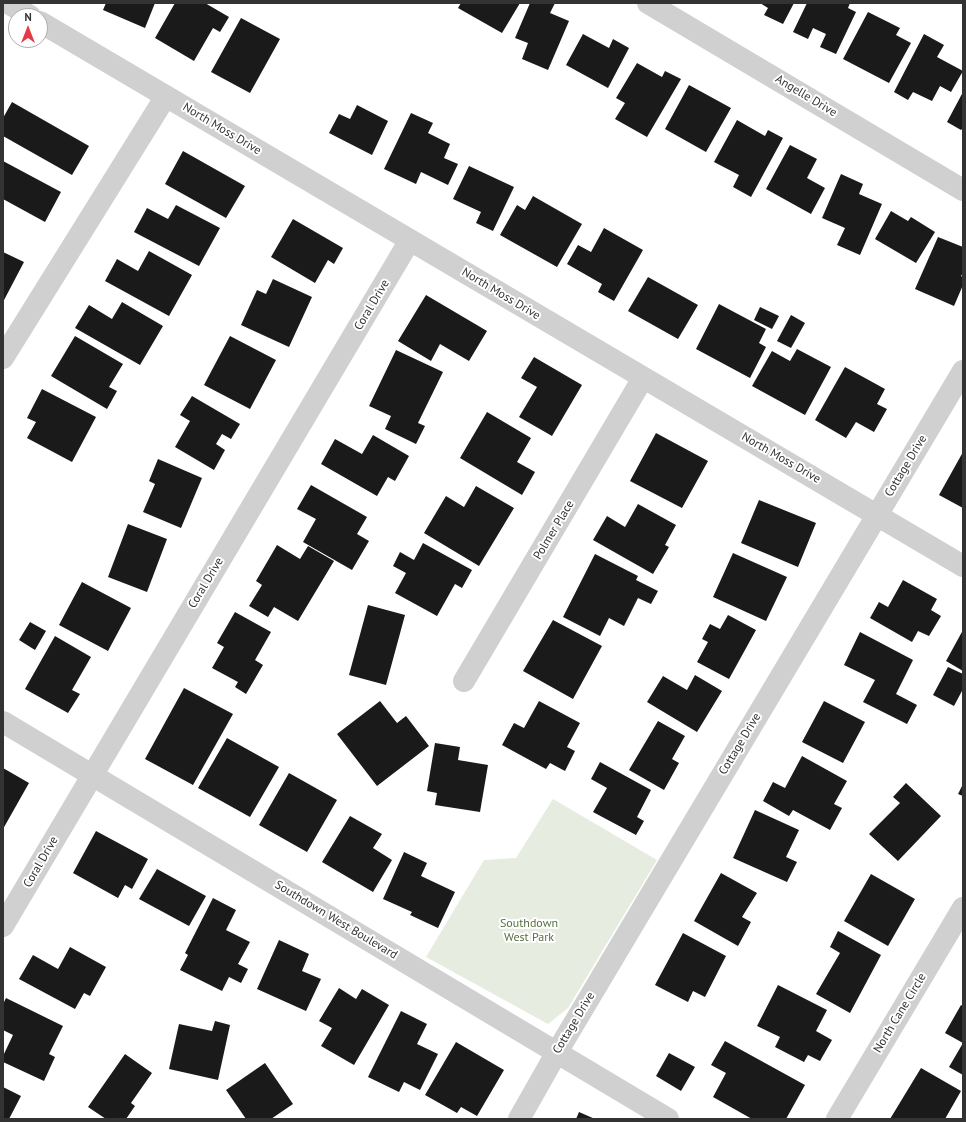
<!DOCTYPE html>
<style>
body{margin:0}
#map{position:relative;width:966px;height:1122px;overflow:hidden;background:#fff;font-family:"PT Sans",sans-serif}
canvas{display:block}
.frame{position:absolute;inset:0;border:4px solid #333;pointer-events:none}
.north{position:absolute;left:8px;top:8px;width:40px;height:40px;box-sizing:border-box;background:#fff;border:1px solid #adadad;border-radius:50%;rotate:0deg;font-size:11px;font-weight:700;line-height:16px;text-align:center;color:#333}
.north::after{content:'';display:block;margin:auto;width:14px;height:18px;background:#e63946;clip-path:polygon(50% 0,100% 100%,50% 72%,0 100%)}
</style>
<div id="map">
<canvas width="966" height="1122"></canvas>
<div class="frame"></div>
<div class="north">N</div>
</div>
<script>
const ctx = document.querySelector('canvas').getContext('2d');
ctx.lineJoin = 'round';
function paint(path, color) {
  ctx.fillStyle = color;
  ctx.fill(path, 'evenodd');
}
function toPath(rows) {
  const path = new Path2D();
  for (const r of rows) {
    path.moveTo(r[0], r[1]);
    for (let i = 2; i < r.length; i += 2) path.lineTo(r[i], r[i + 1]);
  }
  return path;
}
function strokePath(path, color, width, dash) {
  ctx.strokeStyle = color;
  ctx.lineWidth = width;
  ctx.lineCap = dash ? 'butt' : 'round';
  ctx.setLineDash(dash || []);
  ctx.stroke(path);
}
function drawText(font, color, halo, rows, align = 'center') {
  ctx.font = font + ' "PT Sans",sans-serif';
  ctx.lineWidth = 4;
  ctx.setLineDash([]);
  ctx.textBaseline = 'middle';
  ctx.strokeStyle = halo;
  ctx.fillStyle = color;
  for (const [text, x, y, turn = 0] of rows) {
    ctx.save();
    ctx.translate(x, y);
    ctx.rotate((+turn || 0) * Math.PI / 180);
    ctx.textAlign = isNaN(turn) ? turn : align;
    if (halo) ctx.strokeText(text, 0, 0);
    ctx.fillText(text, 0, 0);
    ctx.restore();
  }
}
const green = toPath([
 [553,799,657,860,568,1008,548,1024,426,957,484,860,516,858]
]);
const building = toPath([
 [106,3,155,3,145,28,103,10],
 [175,3,205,3,229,17,220,32,213,28,194,61,155,38],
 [461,3,520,3,502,33,458,8],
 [530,3,555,3,550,13,569,21,548,70,522,59,528,43,515,38],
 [760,3,794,3,783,24,764,15,768,8],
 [807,3,850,3,848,8,856,12,836,54,820,47,826,34,813,28,808,39,793,32],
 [868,12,900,28,896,35,911,43,889,83,843,59],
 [241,18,280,39,250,93,211,72],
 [583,34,609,48,613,39,629,48,608,88,566,65],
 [924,34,944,45,937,57,963,71,951,92,940,86,932,101,913,92,908,100,894,92],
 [637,63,662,77,665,71,681,79,647,137,615,119,625,103,616,98],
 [689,85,731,108,706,152,665,129],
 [963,92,963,128,961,130,947,122],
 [12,102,89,146,72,175,3,136,3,118],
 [357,105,388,121,372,155,329,133,339,114,350,119],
 [411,113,433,123,428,133,450,144,444,158,458,164,448,185,421,172,416,184,384,169],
 [737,120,765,136,768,130,783,138,751,197,733,187,739,175,714,162],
 [790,145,817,159,807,178,825,188,811,214,766,189],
 [183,151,245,186,226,218,165,184],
 [3,161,61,192,45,222,3,199],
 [469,166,514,187,493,231,476,223,481,212,453,199],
 [841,174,863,184,859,194,882,204,860,255,837,245,845,228,822,218],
 [533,196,582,224,557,267,500,235,517,205,525,210],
 [176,205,220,228,199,266,134,232,147,208,168,219],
 [891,211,908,221,911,217,935,232,916,263,875,239],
 [293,219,343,248,334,264,328,260,315,283,271,257],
 [604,228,643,250,614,301,598,292,602,284,567,264,578,245,591,252],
 [938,237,963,247,963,273,961,276,963,277,963,285,954,306,915,289],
 [149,251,192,275,169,316,105,281,117,259,138,271],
 [3,252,24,262,3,302],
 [648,277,698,305,678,339,628,311],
 [273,279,312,297,289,347,241,325,257,290,266,294],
 [426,295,487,331,469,361,440,344,431,361,398,341],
 [122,302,163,326,140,365,75,328,89,305,112,319],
 [719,304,766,329,759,343,766,347,750,378,696,349],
 [760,307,779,316,772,329,754,320],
 [791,315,805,323,791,348,777,341],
 [75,336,123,364,109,387,117,391,107,409,51,376],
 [230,336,276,360,250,409,204,385],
 [797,349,831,367,805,415,752,386,772,351,790,361],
 [396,350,443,372,418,423,425,426,416,444,385,429,391,416,369,406],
 [534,357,582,385,552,436,519,417,537,387,521,378],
 [845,367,885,389,877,404,887,409,874,432,856,422,846,438,815,420],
 [42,389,96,417,72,462,27,438,36,422,27,418],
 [192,396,240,424,231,439,222,434,216,444,225,450,214,470,175,447,190,421,180,415],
 [487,412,531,438,517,462,535,472,522,495,460,458],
 [656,433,708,461,682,508,630,481],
 [373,435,409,456,395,481,388,477,377,496,321,464,335,439,362,454],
 [963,452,963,508,939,495],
 [158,459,202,478,181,528,143,512,155,484,149,481],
 [311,485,367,517,357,534,369,541,352,570,303,542,316,519,297,509],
 [476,486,514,508,479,566,424,533,446,496,464,507],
 [759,500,816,523,798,567,741,543],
 [638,504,676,525,665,545,669,547,653,574,593,540,607,516,625,527],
 [128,524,167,539,147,592,108,577],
 [423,543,472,570,462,588,455,584,437,616,395,593,406,573,393,566,400,552,414,560],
 [277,545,300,559,308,546,334,561,298,621,274,607,268,617,249,606,262,585,256,581],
 [733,553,787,577,766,621,713,597],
 [595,554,638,576,636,580,658,591,651,604,638,598,624,626,609,618,600,636,563,617],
 [903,580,937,599,931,610,941,616,929,636,918,631,912,642,870,618,879,602,888,607],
 [82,582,131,608,108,651,59,625],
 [368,605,405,615,386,685,349,675],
 [235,612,271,632,255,660,263,665,246,694,235,687,238,682,212,668,224,647,217,643],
 [728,615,756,630,729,679,697,662,708,642,702,639,710,624,720,629],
 [553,620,602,646,573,699,523,671],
 [30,622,46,631,35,650,19,640],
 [963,630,963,671,946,661],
 [860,632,913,660,896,694,917,705,907,724,863,702,875,680,844,665],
 [55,636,91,657,72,690,80,694,68,713,25,689],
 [948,667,963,674,963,689,954,706,933,695],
 [695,675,722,691,697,732,647,702,663,676,687,690],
 [184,688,233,714,193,785,145,759],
 [380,701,397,723,406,716,429,746,377,786,337,734],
 [539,701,580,723,567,747,575,751,565,771,550,763,546,769,502,745,514,723,524,728],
 [824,701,865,722,843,763,802,742],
 [658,721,685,736,672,759,679,763,664,790,629,770],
 [227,738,279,767,250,817,198,788],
 [435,743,460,747,458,760,488,765,480,812,435,805,437,793,427,791],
 [802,756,847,781,834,804,842,808,830,830,793,810,789,816,763,801,773,782,785,788],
 [600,762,651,790,637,817,644,821,636,835,593,812,607,788,591,779],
 [3,768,29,783,3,829],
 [289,773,337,800,307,852,259,825],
 [906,783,941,816,898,861,869,834,900,803,893,797],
 [963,784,963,796,958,794],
 [755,810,799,830,786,857,797,862,787,882,733,858],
 [350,816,382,834,373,848,392,860,373,892,322,862],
 [96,831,148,859,132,889,125,885,118,898,73,873],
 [404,852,427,863,421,876,455,892,438,928,410,915,412,912,383,899],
 [157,869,206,896,189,926,139,899],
 [721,873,757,893,742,917,751,922,738,946,694,921],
 [871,874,915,899,888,946,844,921],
 [213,898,236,910,226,930,250,942,238,964,248,969,241,983,229,977,222,991,180,970,188,955,185,953],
 [838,931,881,955,850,1013,816,994,840,953,830,947],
 [683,933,726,956,705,997,693,991,688,1002,655,985],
 [279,940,309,954,302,971,321,979,306,1011,257,989],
 [70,947,106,967,90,996,84,993,75,1009,19,979,33,955,58,969],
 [778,985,827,1010,816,1031,832,1040,820,1061,808,1055,804,1062,775,1047,780,1037,757,1026],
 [339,988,356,999,362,989,389,1005,354,1065,321,1046,332,1028,319,1021],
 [6,998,63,1026,49,1054,55,1057,44,1081,3,1062,3,1056,13,1035,3,1030,3,1004],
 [961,1005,963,1006,963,1075,949,1067,963,1043,945,1033],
 [401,1011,427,1024,417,1044,438,1054,420,1090,404,1082,399,1092,368,1077],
 [215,1021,230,1025,218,1080,169,1069,179,1024,212,1031],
 [725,1041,805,1085,786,1119,752,1119,713,1097,726,1073,711,1065],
 [456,1042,504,1070,477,1116,461,1107,457,1113,425,1095],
 [669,1053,695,1067,681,1091,656,1076],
 [125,1054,152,1073,131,1103,135,1106,126,1119,106,1119,88,1107],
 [265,1063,293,1104,271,1119,246,1119,226,1090],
 [921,1068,961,1091,945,1119,890,1119],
 [3,1087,21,1096,9,1119,3,1119],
 [579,1112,595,1119,576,1119]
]);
const street = toPath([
 [8,3,30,16],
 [648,3,963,190],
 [40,22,963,566],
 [3,358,166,96],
 [464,681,643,378],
 [3,722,668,1119],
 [3,926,410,240],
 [519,1119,557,1052,963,371],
 [837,1119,963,908]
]);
const streetNames = [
 ["Angelle Drive",806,96,31],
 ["North Moss Drive",222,129,31],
 ["North Moss Drive",501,294,31],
 ["Coral Drive",372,305,-59],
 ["North Moss Drive",781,458,30],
 ["Cottage Drive",906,466,-59],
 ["Polmer Place",554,530,-59],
 ["Coral Drive",206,583,-59],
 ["Cottage Drive",740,744,-59],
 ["Coral Drive",41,862,-60],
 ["Southdown West Boulevard",336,920,31],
 ["North Cane Circle",900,1013,-59],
 ["Cottage Drive",574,1023,-59]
];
const parkNames = [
 ["Southdown",529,924],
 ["West Park",529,938]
];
paint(green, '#e6ecdf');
paint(building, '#1a1a1a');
strokePath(street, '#d0d0d0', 22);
drawText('12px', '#333', '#fff', streetNames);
drawText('12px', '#56703f', '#fff', parkNames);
</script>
